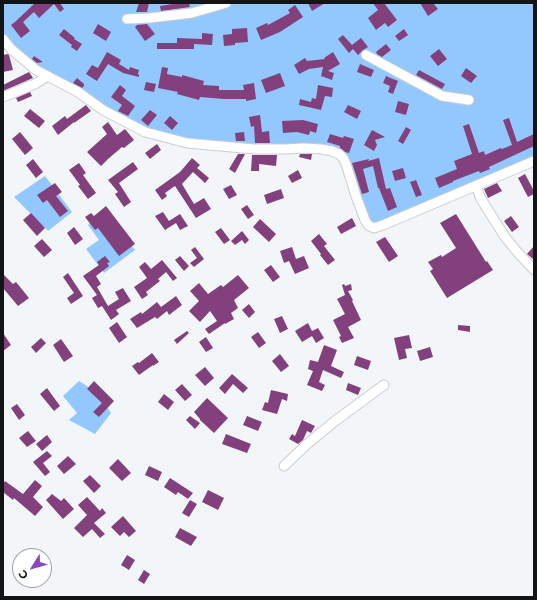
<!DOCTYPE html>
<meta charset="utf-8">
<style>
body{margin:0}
#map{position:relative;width:537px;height:600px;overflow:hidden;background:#f3f6f9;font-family:Montserrat,sans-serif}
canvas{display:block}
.frame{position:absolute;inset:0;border:4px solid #131415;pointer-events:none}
.north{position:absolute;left:12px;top:548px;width:40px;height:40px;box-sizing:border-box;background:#fff;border:1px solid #a1a1a1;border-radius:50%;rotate:233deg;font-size:11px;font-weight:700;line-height:16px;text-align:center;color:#131415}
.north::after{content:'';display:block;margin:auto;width:14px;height:18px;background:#8c47ba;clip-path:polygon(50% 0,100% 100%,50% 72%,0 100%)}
</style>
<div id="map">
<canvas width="537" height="600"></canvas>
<div class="frame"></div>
<div class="north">С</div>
</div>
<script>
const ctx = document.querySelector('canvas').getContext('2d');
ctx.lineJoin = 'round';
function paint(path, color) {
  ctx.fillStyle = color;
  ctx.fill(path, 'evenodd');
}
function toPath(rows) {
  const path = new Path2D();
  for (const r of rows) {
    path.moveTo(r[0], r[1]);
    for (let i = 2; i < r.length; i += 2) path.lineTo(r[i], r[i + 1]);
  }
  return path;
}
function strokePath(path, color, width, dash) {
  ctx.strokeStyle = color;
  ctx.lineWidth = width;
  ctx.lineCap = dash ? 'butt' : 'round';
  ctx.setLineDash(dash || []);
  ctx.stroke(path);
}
const green = toPath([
 [3,3,534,3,534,159,372,226,339,155,205,144,145,130,62,87,3,44],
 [45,176,72,212,48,231,14,197],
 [105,211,135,250,104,273,86,249,99,240,88,225],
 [79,381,93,390,106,405,111,413,95,434,69,420,77,413,63,396]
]);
const building = toPath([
 [35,3,60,3,64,9,60,12,54,4,39,18,34,12,23,22,30,31,21,38,11,25,15,22],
 [139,3,149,3,147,12,136,12],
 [179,3,189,3,190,7,161,11,160,6],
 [308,3,325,3,312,11],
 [373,3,384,3,397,20,388,27,385,23,376,30,368,18,378,10],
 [420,3,433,3,438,9,428,16],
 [295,5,303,17,280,32,261,40,256,28,267,23,268,25,290,13,288,10],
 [98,24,111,32,106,41,93,33],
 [147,24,155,34,145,41,135,27,137,25],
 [247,28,248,42,235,43,235,45,224,46,223,35,232,34,232,29],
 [64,29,75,38,74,39,82,44,77,51,71,47,72,45,59,35],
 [404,29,408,35,399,41,395,36],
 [202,33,213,34,212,45,194,44,194,49,157,49,157,43,177,43,177,38,202,39],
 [343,35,352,45,361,38,368,47,363,50,358,55,353,49,349,53,338,39],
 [386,44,391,50,382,57,377,54,376,52],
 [439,49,447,59,438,66,430,56],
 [107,52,121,60,119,64,129,70,130,67,139,70,138,74,139,75,139,77,123,73,108,64,97,81,86,74,92,65,98,68],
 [333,52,340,64,328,71,334,73,332,80,321,76,323,67,309,69,299,74,294,65,305,58,307,61,325,59,324,58],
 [8,54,9,55,13,70,3,72,3,55],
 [34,56,43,62,37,63,32,59],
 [360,64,374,70,371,77,357,72],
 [162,67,168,68,167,74,182,77,182,75,204,81,203,85,219,86,219,90,244,90,243,85,254,83,256,99,246,101,246,99,224,99,200,97,199,100,177,94,178,92,158,88],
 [466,68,477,76,471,83,461,76],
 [419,70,445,84,442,89,416,75],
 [29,72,33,78,3,91,3,85],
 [280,73,285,86,266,93,261,80],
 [386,76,398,81,393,94,388,92,390,86,383,83],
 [77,78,84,84,84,86,82,88,73,83],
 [146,82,156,84,154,92,144,90],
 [120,85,126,90,122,96,135,106,128,116,118,111,122,105,111,97],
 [318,85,333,88,332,97,325,96,321,110,299,105,300,99,311,102,312,98,316,99],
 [30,92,32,96,18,102,16,98],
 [398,101,409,104,406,115,395,112],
 [86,105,91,111,74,123,74,122,58,135,52,126,65,116,67,119],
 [348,105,361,111,357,119,344,112],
 [30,109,45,121,39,128,24,116],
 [150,110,157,115,148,126,141,120],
 [260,115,262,132,269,131,270,143,255,143,254,126,251,127,249,117],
 [170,116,178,123,172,130,164,123],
 [509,118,517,142,534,134,534,146,489,167,490,169,480,173,479,171,453,181,453,182,439,188,435,178,457,169,454,161,472,154,463,126,469,124,479,153,484,151,485,155,501,148,502,149,512,145,503,120],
 [303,120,318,124,316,133,310,131,309,135,297,132,283,133,282,121],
 [108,122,117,135,125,129,134,140,124,148,122,147,108,159,101,166,87,152,107,134,102,127],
 [406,127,411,130,403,144,398,141],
 [372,130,385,137,375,140,377,145,374,151,364,145],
 [20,132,33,148,25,155,12,139],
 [244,132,245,141,236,141,235,133],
 [330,134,343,138,344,136,354,139,349,153,345,152,340,148,340,146,327,142],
 [157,144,161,150,150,159,145,153],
 [238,154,245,154,235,173,229,169],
 [300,154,312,154,311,160,299,157],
 [252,155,277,155,276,166,259,164,259,171,251,171],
 [192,158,200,165,197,168,209,178,205,183,193,172,182,184,194,204,204,198,211,209,196,218,175,186,165,193,167,196,162,200,155,190,180,172],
 [379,158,386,189,390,188,397,207,388,211,379,188,378,188,373,166,363,169,369,192,362,194,352,163,369,159,368,161],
 [33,159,43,172,36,178,26,165],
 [133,162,138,169,119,183,131,202,124,207,115,194,118,192,108,180],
 [79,163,86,173,83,175,96,193,88,199,78,186,80,185,69,170],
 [403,168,406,178,395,181,392,171],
 [298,170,302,178,292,183,288,176],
 [525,174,534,191,534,194,528,197,518,178],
 [416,180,422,195,416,197,410,182],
 [55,183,62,192,56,196,68,211,60,217,47,200,43,203,37,195],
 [497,183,502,191,488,198,484,189],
 [231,185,237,195,229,199,223,189],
 [281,189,284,198,267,204,264,195],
 [247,205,254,215,248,219,241,209],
 [106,206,135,244,119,256,98,228,95,230,85,217,91,213,94,216],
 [163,212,169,221,180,214,188,226,180,230,176,223,165,230,155,216],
 [31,213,45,228,37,236,23,220],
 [456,214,486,262,487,261,493,270,447,298,430,271,433,269,428,262,441,255,442,257,456,248,440,223],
 [511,216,519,227,512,232,504,221],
 [352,218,356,226,341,234,337,227],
 [260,219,276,234,269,242,253,227],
 [74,227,83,239,75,245,67,233],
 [221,228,230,240,224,244,215,232],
 [242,231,249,240,245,244,242,240,235,245,231,241],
 [319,234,327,244,324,246,335,260,328,265,320,255,321,254,311,241],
 [385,237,398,256,389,262,376,242],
 [42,239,52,250,44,257,34,246],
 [534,246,534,260,527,254],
 [195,247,204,259,194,267,190,263,197,258,191,250],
 [292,247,296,259,304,256,309,268,295,274,289,261,284,263,280,251],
 [105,256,110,262,107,263,109,266,96,276,101,284,97,287,108,306,119,299,115,292,123,288,131,301,116,310,119,314,111,320,102,306,98,308,92,298,97,295,83,276,99,265,97,262],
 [180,256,189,266,184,271,175,260],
 [162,260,177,278,173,281,166,272,158,279,160,281,146,292,148,295,142,299,134,287,147,278,139,267,145,262,151,269],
 [271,265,280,277,273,282,264,270],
 [68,273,83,296,71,304,67,298,74,293,63,277],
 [3,274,13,284,16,282,29,298,18,306,3,288],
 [238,275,249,288,234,300,238,308,231,313,234,319,225,324,225,323,209,334,205,329,217,321,210,311,200,322,189,311,199,301,190,291,199,283,208,294,221,285,223,287],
 [344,284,345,286,351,284,352,290,348,291,353,300,352,301,361,320,348,327,354,338,342,343,339,337,341,336,333,320,345,314,337,299,345,295,342,285],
 [176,296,182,305,169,315,167,311,157,319,155,317,137,328,130,319,141,312,142,314,157,302,161,307],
 [249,304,255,312,249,318,242,310],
 [282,316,288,329,280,333,274,319],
 [117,322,127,337,119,343,109,328],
 [308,323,312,331,318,328,324,338,316,343,312,336,302,342,295,331],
 [458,325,470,326,470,332,458,330],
 [187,331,189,333,177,344,174,340],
 [258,332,266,343,259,348,251,337],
 [3,333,11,345,3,351],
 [409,335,412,348,405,349,407,358,399,360,394,338],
 [206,337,213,348,206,352,199,342],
 [41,338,46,343,36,353,31,347],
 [61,339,73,356,64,362,53,345],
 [324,345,337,350,331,366,344,372,341,378,323,370,319,382,325,385,322,391,307,385,313,371,308,369,310,360,318,362],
 [430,347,433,357,420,361,417,351],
 [152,353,159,362,153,366,153,365,139,375,132,366,138,362,139,363],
 [280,354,289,366,281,372,272,361],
 [357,356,371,361,368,370,354,365],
 [205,367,214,378,205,386,195,375],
 [232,374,248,388,243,393,233,384,225,394,219,388],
 [94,381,114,401,99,417,93,412,102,403,87,389],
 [348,383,361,388,358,395,346,390],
 [182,384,192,395,185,401,175,390],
 [47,388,60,406,54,411,40,394],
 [271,390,288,394,287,401,282,399,277,414,262,410,265,402,268,403],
 [164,394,174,402,168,410,158,402],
 [207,398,228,418,214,433,200,420,200,419,194,412],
 [17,404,25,415,19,420,11,408],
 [190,416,200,423,195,429,186,420],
 [247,416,262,422,258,431,243,425],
 [302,420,315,426,311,433,307,431,303,440,298,444,289,439,292,434,295,436],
 [28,431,36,441,27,447,19,438],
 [226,434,251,444,247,453,222,444],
 [47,435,52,442,42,451,36,444],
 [47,451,52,456,43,463,50,472,45,476,33,462],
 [68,456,76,464,64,474,57,466],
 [118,459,131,473,122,481,109,468],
 [149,466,162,472,158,481,145,475],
 [90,475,101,486,94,493,83,481],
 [170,478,193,493,188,499,178,492,176,495,164,487],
 [35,480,42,486,33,497,43,507,35,516,14,498,13,500,3,492,3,484,5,481,23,494],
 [208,490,224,498,218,510,202,502],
 [52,494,61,501,64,498,74,509,63,519,46,500],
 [87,497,100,511,102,508,106,513,94,523,105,534,100,538,92,529,83,537,74,528,87,515,78,505],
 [190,500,197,504,189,517,182,513],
 [123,516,136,531,129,537,124,532,120,536,111,527],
 [180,528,197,537,191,546,175,537],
 [127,555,135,560,129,570,121,565],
 [144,570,150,574,144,584,138,580]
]);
const minor = toPath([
 [127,19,150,18,192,13,226,3],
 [3,39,11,49,36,70,78,92,103,110,145,132,187,143,254,149,286,149,303,148,321,149,332,151,339,154,343,158,346,164,356,196,365,220,368,225,374,228,383,225,534,161],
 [366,55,442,96,469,100],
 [3,97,35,84,48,76],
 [476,186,481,199,505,237,519,254,534,270],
 [284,466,306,445,335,421,384,385]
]);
paint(green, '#93c8ff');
paint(building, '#82417c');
strokePath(minor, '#cbcdd0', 11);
strokePath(minor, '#fff', 9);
</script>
